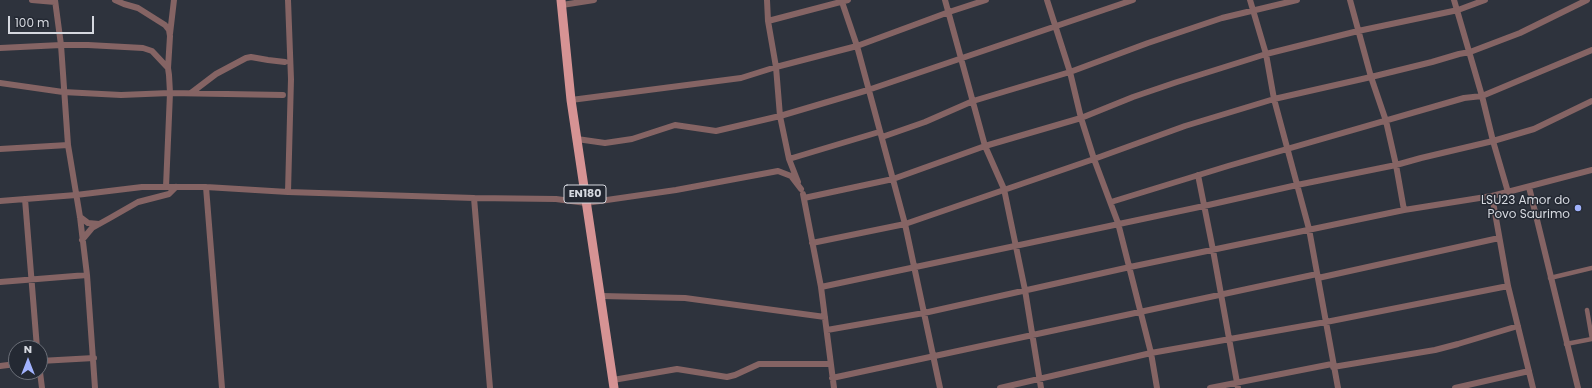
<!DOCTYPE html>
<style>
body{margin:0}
#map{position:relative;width:1592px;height:388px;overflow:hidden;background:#2e333d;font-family:Poppins,sans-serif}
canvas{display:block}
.north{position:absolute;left:8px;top:340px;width:40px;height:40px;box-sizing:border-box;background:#242933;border:1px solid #6b6f78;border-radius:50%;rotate:0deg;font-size:11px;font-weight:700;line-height:16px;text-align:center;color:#d5d8df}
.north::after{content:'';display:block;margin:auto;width:14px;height:18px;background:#a1b2fd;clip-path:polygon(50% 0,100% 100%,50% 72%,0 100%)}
.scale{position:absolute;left:8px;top:16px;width:86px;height:18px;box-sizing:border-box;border:2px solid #d5d8df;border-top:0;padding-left:5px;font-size:12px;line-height:14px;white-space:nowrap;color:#d5d8df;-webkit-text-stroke:3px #242933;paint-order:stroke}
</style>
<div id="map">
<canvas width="1592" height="388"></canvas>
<div class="north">N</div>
<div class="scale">100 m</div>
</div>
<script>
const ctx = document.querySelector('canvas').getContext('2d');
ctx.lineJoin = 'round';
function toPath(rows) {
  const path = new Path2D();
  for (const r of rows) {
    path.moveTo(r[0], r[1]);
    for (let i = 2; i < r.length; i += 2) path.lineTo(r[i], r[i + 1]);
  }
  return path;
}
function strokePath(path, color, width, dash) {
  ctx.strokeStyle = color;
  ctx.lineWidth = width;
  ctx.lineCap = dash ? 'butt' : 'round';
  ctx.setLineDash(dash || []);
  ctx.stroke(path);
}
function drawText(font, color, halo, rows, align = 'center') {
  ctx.font = font + ' Poppins,sans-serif';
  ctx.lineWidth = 3;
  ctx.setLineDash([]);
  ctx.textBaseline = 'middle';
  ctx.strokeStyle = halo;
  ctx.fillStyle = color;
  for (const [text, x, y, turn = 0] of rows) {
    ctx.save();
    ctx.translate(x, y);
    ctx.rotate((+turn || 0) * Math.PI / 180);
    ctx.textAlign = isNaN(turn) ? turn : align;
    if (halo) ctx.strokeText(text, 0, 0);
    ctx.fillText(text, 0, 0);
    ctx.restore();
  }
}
const pedestrian = toPath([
 [1550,278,1592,268],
 [1587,310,1592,339],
 [1566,344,1592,339]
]);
const minor = toPath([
 [32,0,55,2],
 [55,0,61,45,68,145,80,217,87,275,95,388],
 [115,0,124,4,138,8,165,25,169,30,170,36,168,68],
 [767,0,768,21,776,67,780,116,789,159,798,182],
 [945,0,985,146,1004,189,1025,290,1041,388],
 [1047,0,1070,72,1081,118,1094,159,1118,223,1151,353,1157,388],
 [1250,0,1266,54,1274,99,1309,229,1338,388],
 [1350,0,1371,77,1386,121,1396,165,1404,210],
 [1454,0,1482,96,1493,141,1508,192],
 [842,2,857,46,905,224,940,388],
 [562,5,594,0],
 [768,21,848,0],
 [170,34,174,0],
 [0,48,61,45,88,45,143,48,152,51,168,68,169,75,170,93,166,187],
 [0,83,63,92,121,95,170,93,283,95],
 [191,93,216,74,246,58,251,57,268,60,285,62],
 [571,100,741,78,776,67,857,46,949,12,986,0],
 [882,137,925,122,973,101,1070,72,1148,43,1222,18,1297,0],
 [577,139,605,143,632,139,675,125,716,131,780,116,868,90,1133,0],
 [0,149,68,145],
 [789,159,879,132],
 [1198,175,1213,250,1238,388],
 [206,187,222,388],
 [1529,187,1578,388],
 [288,192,291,79,288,0],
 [803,194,821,287,834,388],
 [1492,196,1508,286,1533,388],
 [474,198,490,388],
 [804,198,893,179,985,146,1081,118,1133,97,1177,82,1266,54,1358,31,1458,10,1485,0],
 [25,199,37,348],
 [0,201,76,195,142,187,206,187,288,192,474,198,556,199,586,203,676,190,778,171,791,176,801,189],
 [1111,202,1228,166,1464,98,1482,96,1592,50],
 [80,217,88,223,99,224],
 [82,240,92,228,110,218,138,202,169,194,176,187],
 [812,243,905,224,1094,159,1185,126,1274,99,1371,77,1432,62,1459,54,1470,52,1520,33,1587,0],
 [1318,278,1499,238],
 [0,282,87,275],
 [821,287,1204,206,1297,185,1396,165,1421,158,1493,141,1534,129,1592,101],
 [602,296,685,298,825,317],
 [827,330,924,313,1130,267,1404,210,1492,196,1592,170],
 [40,361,94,358],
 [0,366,16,364],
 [1333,367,1435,350,1458,344,1518,326],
 [40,372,42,388],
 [832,378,1317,274],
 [613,380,677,369,727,377,735,375,759,364,830,364],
 [1000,388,1151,353,1326,322,1508,286],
 [1210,388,1332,364],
 [1455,388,1529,371]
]);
const primary = toPath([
 [561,0,571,100,614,388]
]);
const markers = [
 [1578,208,4,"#a1b2fd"]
];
const shields = [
 [585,194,42]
];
const shieldNames = [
 ["EN180",585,194]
];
const poiNames = [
 ["LSU23 Amor do",1570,201],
 ["Povo Saurimo",1570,215]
];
strokePath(pedestrian, '#856464', 4.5);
strokePath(minor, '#856464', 6);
strokePath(primary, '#d69394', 9);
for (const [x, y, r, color] of markers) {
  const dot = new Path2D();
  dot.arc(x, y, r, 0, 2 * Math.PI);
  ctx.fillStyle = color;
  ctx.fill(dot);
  strokePath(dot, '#242933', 1.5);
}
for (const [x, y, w] of shields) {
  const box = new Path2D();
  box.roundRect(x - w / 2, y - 9, w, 18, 3);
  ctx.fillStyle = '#242933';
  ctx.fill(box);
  strokePath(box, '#d5d8df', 1);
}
drawText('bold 11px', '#d5d8df', null, shieldNames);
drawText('12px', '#d5d8df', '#242933', poiNames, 'right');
</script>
